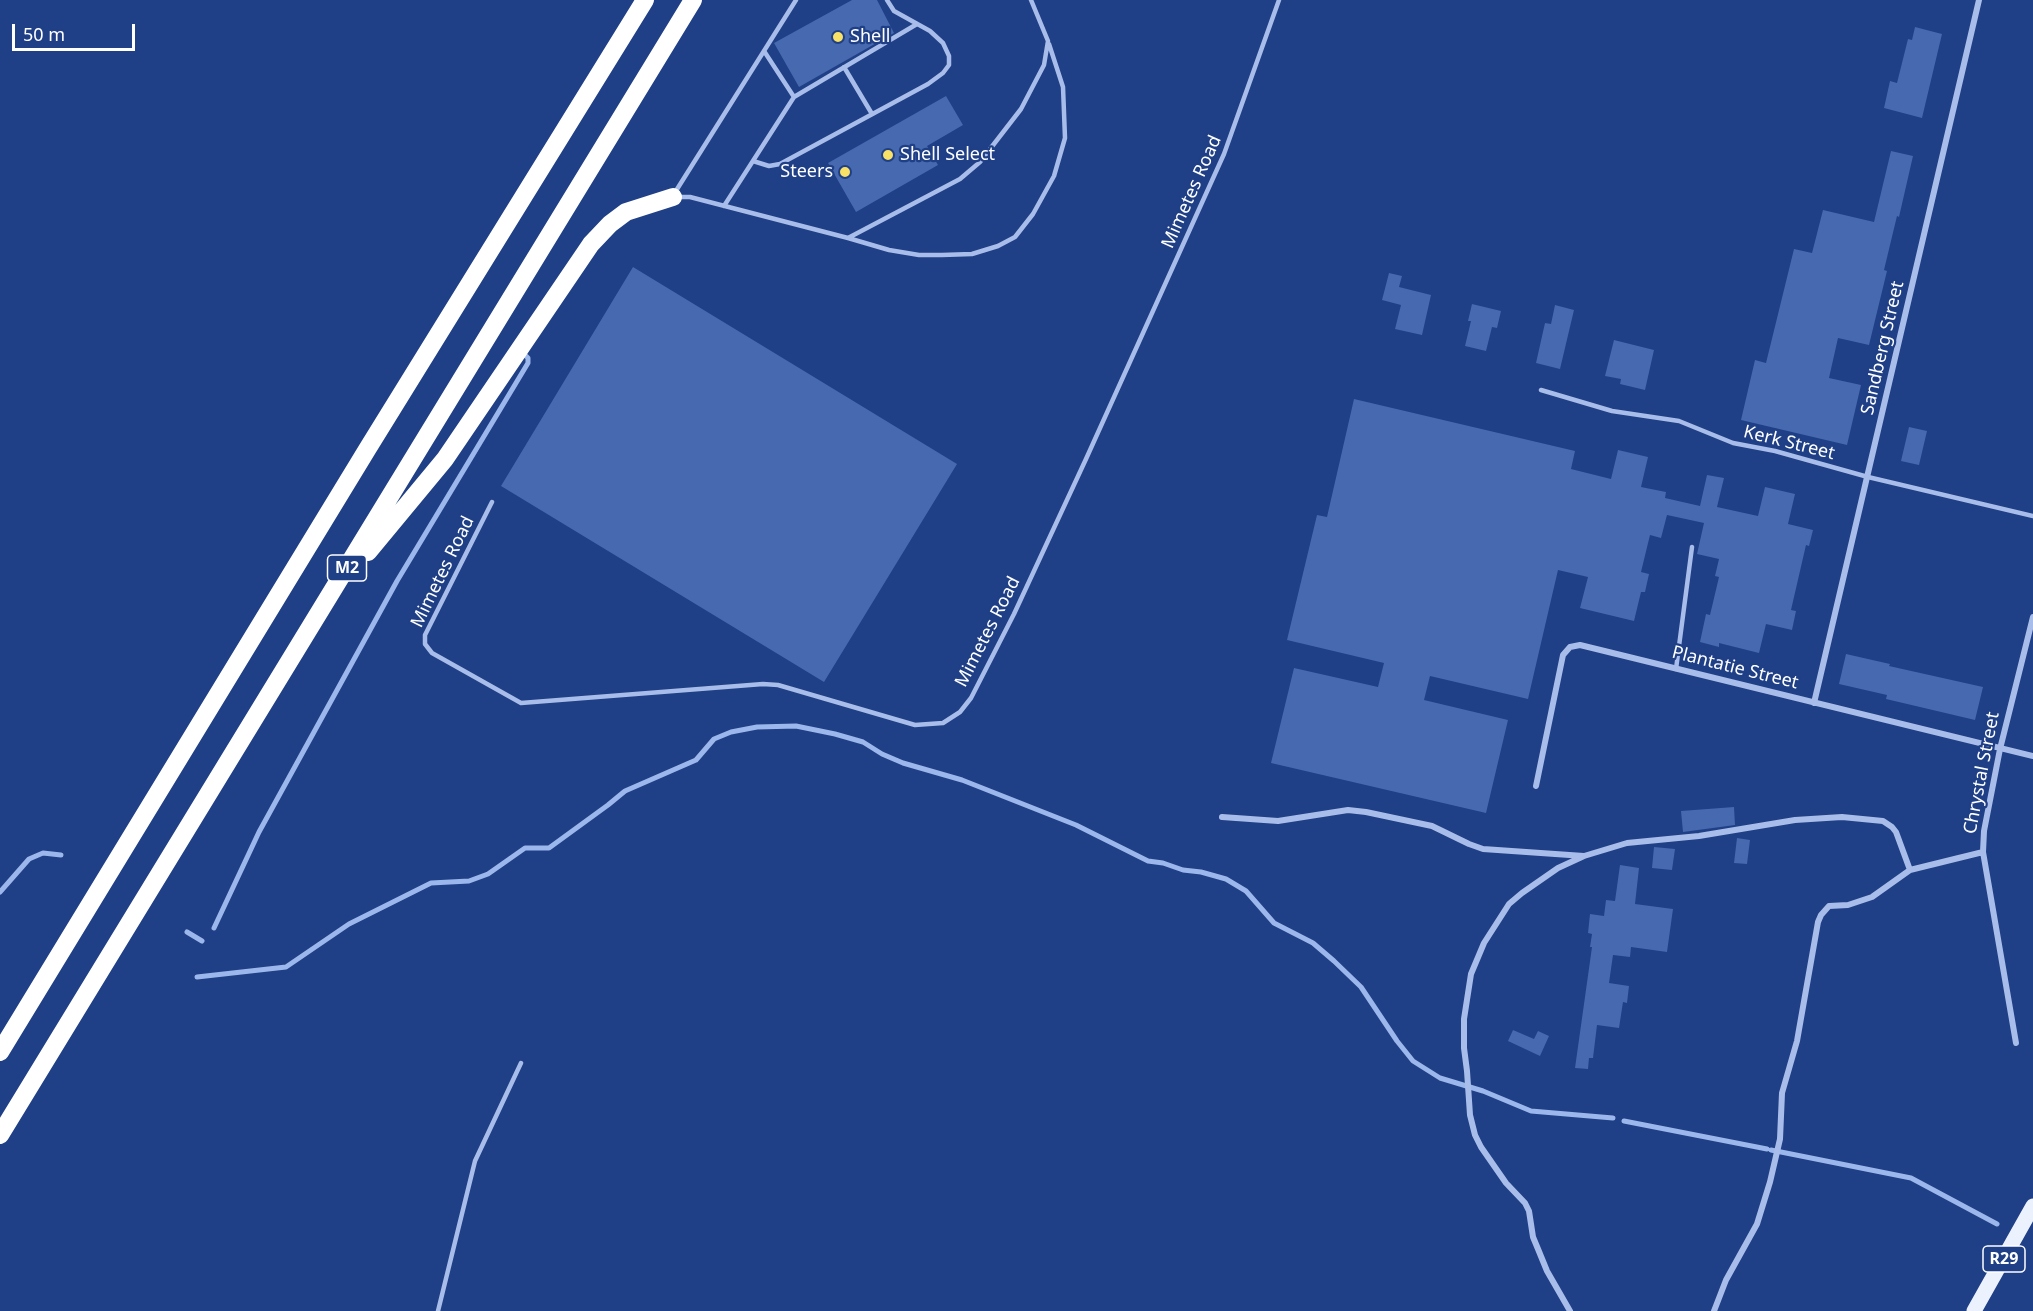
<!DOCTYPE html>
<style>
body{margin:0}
#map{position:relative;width:2033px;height:1311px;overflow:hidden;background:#1f3f86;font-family:"Noto Sans",sans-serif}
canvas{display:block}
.scale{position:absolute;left:12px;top:24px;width:123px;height:27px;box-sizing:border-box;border:3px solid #fff;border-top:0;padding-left:8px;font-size:18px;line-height:21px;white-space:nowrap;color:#fff;-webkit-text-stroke:4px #1f3f86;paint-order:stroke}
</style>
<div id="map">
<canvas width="2033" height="1311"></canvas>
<div class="scale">50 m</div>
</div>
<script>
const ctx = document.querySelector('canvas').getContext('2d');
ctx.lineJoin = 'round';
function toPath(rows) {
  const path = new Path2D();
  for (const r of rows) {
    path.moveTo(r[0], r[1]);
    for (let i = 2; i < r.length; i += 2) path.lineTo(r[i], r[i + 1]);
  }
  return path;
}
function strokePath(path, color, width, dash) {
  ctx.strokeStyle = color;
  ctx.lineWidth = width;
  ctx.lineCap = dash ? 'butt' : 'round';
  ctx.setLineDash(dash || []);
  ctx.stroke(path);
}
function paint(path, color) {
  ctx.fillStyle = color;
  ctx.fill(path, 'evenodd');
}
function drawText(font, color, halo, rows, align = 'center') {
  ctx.font = font + ' "Noto Sans",sans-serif';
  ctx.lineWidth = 4.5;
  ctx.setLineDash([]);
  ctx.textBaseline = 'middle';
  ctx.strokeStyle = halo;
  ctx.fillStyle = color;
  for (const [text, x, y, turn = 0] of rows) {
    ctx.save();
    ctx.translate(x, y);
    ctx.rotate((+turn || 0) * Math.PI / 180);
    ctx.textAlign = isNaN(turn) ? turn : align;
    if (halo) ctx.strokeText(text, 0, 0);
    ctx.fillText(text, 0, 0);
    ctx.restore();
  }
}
const stream = toPath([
 [0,892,29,859,43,853,61,855],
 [214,928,259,832,397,581,528,363,528,358,525,355],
 [187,932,202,941],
 [197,977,286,967,349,924,431,883,469,881,488,874,525,848,549,848,608,805,625,791,696,760,714,739,731,732,757,727,796,726,835,734,863,742,882,754,903,763,962,780,1076,825,1148,861,1163,863,1183,870,1201,872,1226,879,1246,891,1274,923,1313,943,1334,961,1361,987,1397,1041,1413,1061,1440,1078,1483,1091,1531,1111,1613,1118],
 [1624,1121,1767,1149],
 [1771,1150,1911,1178,1997,1224]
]);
const building = toPath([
 [852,0,877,0,894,33,799,87,774,43],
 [1915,27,1942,34,1922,118,1884,108,1890,81,1897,83,1908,39,1912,40],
 [946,96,963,125,927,146,938,165,856,212,828,163],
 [1891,151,1913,156,1899,217,1897,216,1884,270,1887,271,1869,345,1838,338,1829,378,1861,385,1847,445,1741,420,1755,360,1766,363,1794,249,1812,253,1823,210,1874,222],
 [633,267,957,464,824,682,501,486],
 [1389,273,1402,276,1399,287,1431,295,1422,335,1395,329,1401,305,1382,300],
 [1472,304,1501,311,1497,328,1492,327,1486,351,1465,346,1471,321,1468,321],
 [1555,305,1574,310,1560,369,1536,363,1545,323,1551,324],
 [1614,340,1654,350,1645,390,1620,384,1621,379,1605,376],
 [1354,399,1575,451,1571,469,1611,479,1618,450,1648,457,1641,487,1666,492,1665,498,1700,506,1707,475,1724,478,1717,507,1758,516,1765,487,1795,494,1788,524,1813,530,1809,546,1806,545,1791,610,1796,611,1792,630,1766,624,1759,653,1719,643,1719,647,1700,642,1706,614,1710,615,1719,577,1715,576,1719,559,1697,554,1704,523,1667,515,1661,538,1650,535,1641,572,1649,574,1645,592,1641,592,1634,621,1580,608,1588,577,1558,570,1528,699,1430,676,1424,700,1508,720,1486,813,1271,763,1294,668,1378,687,1384,663,1287,640,1317,515,1327,517],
 [1909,427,1927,431,1919,465,1901,461],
 [1846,654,1890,664,1889,666,1983,687,1975,720,1886,699,1887,695,1839,684],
 [1734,807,1735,825,1683,832,1681,811],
 [1737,838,1750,840,1747,864,1734,863],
 [1654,847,1675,849,1672,870,1652,868],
 [1620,865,1639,868,1635,904,1673,909,1667,952,1631,947,1630,957,1613,955,1609,983,1629,986,1627,1003,1623,1002,1619,1028,1597,1025,1593,1058,1589,1058,1588,1069,1575,1068,1592,947,1590,947,1592,934,1588,933,1590,914,1604,916,1606,900,1615,901],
 [1513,1030,1534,1039,1538,1031,1549,1036,1540,1056,1508,1041]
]);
const service = toPath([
 [764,51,794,97],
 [844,67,872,114],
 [753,161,769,166,780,164,928,84,943,73,949,65,949,56,943,43,930,31,894,11,887,0],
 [674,194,796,0],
 [678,197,690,197,848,238,960,179,980,162,1021,109,1044,65,1048,41,1031,0],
 [724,206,794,97,917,24],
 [848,238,889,250,919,255,942,255,972,254,998,246,1015,237,1033,214,1054,176,1065,138,1063,87,1049,44],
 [1541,390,1612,411,1679,421,1733,443,1775,451,1868,477,2033,516],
 [492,502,425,635,425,644,432,653,521,703,763,684,778,685,915,725,943,723,960,712,971,698,1014,614,1086,459,1224,154,1279,0],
 [1676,669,1692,547],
 [438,1311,475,1161,521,1063]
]);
const minor = toPath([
 [1814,703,1979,0],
 [1536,786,1563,655,1570,647,1580,645,2033,756],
 [1222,817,1278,821,1348,810,1366,812,1432,826,1469,844,1483,849,1584,856],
 [2016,1043,1983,852,1984,831,2000,749,2033,617],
 [1570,1311,1547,1271,1538,1249,1533,1237,1529,1211,1525,1203,1506,1183,1481,1147,1475,1135,1470,1115,1467,1071,1464,1048,1464,1019,1471,974,1484,943,1509,904,1522,893,1558,868,1584,856,1627,843,1699,836,1795,820,1842,817,1883,821,1892,827,1896,832,1910,870],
 [1714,1311,1726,1280,1757,1224,1770,1182,1780,1139,1782,1093,1797,1041,1818,922,1821,915,1829,906,1848,905,1872,897,1910,870,1983,852]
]);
const primary = toPath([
 [1974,1311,2033,1206]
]);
const motorway = toPath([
 [368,552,445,459,591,244,610,224,626,212,673,197],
 [0,1052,368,448,645,0],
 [0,1135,693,0]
]);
const markers = [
 [838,37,6,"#f9e167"],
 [888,155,6,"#f9e167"],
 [845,172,6,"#f9e167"]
];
const shields = [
 [347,568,39],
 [2004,1259,42]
];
const shieldNames = [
 ["M2",347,568],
 ["R29",2004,1259]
];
const poiNames = [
 ["Shell",850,37],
 ["Shell Select",900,155],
 ["Steers",833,172,"right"]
];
const streetNames = [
 ["Mimetes Road",1192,192,-66],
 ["Sandberg Street",1883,348,-77],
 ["Kerk Street",1789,443,14],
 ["Mimetes Road",443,572,-64],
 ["Mimetes Road",988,632,-63],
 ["Plantatie Street",1735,668,14],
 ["Chrystal Street",1982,773,-79]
];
strokePath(stream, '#9bb7ec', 5);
paint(building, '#4769af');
strokePath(service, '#a8bdea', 4.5);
strokePath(minor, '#a8bdea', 6);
strokePath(primary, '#ecf1fe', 15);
strokePath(motorway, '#fff', 18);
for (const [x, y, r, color] of markers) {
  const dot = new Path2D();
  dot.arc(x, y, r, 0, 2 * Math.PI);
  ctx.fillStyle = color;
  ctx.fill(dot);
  strokePath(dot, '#1f3f86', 2);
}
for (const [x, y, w] of shields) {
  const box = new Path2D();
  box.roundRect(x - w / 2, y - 13, w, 26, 4.5);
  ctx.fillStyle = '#1f3f86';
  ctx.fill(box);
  strokePath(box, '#fff', 1.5);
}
drawText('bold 16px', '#fff', null, shieldNames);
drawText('18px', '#fff', '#1f3f86', poiNames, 'left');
drawText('18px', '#fff', '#1f3f86', streetNames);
</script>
